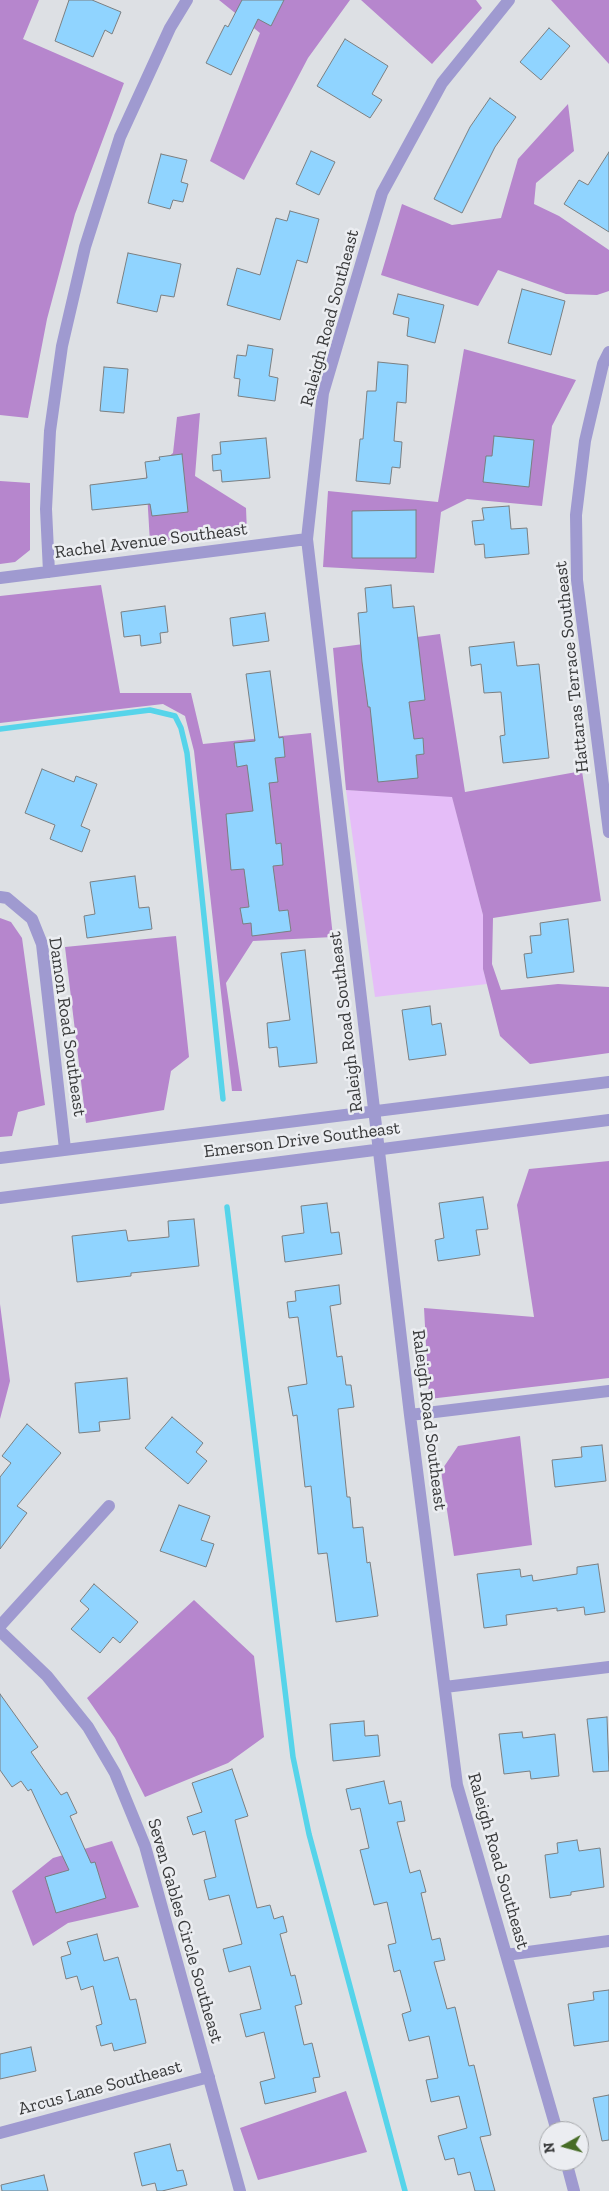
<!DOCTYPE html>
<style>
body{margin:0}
#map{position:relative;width:609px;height:2191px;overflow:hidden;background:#dde0e4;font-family:"Zilla Slab",serif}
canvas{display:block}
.north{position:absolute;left:539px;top:2121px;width:50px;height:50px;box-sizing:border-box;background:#ebedf1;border:1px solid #a3a5a8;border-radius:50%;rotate:263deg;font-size:14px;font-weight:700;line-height:20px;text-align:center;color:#38393a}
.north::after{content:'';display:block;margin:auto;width:18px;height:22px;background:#476c26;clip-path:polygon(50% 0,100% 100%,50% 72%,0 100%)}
</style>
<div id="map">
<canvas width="609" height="2191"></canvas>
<div class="north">N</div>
</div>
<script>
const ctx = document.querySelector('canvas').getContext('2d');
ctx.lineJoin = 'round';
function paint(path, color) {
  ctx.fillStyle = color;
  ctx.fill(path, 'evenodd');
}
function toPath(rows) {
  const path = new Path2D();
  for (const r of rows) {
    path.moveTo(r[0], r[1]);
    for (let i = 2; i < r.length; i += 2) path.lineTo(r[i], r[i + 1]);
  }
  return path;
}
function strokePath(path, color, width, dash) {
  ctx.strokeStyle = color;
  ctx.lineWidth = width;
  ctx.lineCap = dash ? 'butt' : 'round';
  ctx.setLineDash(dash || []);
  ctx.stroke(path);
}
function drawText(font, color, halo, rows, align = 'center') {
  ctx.font = font + ' "Zilla Slab",serif';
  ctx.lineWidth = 5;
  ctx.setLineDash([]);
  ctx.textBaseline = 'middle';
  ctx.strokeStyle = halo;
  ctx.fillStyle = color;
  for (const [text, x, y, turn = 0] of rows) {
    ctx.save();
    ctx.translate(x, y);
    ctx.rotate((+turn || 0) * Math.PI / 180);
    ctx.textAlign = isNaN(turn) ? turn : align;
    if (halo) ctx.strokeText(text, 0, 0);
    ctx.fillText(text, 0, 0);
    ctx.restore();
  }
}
const green = toPath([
 [346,790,452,796,483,915,483,969,487,984,375,997]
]);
const forest = toPath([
 [0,0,39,0,23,39,124,83,75,214,47,319,28,418,0,415],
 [219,0,350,0,308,58,244,180,210,161,260,33],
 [361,0,476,0,482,8,432,64],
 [551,0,609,0,609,64],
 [568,104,574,151,536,183,534,204,559,216,609,250,609,291,597,295,566,294,498,270,478,306,381,275,402,204,452,225,501,218,518,159],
 [464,349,576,380,552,426,542,506,467,499,441,512,434,573,323,567,328,491,438,502],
 [200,413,195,476,246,508,247,533,150,543,146,475,173,453,177,417],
 [0,481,30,483,30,550,15,562,0,564],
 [101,585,120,693,191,693,203,744,311,733,333,937,253,941,226,983,242,1091,232,1091,194,751,185,716,163,704,0,723,0,596],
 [440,634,465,792,582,771,601,901,493,918,492,964,501,990,558,984,609,987,609,1053,530,1064,500,1036,483,969,483,915,452,797,346,790,333,648],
 [0,918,11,922,22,938,45,1105,18,1112,12,1136,0,1137],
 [176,936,189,1057,171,1071,164,1110,86,1123,65,947],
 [609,1161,609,1378,429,1399,424,1308,534,1317,517,1205,529,1169],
 [0,1304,10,1381,0,1419],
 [520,1436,532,1545,454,1556,441,1471,458,1446],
 [194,1600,254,1656,264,1737,228,1763,145,1797,115,1738,87,1698],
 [112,1841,139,1907,68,1923,33,1946,12,1891,53,1858],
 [346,2091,367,2152,258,2180,240,2128]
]);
const stream = toPath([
 [0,729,150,710,175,716,181,728,187,753,223,1099],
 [227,1207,293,1757,309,1834,405,2191]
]);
const building = toPath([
 [69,0,92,0,121,12,112,34,105,30,93,57,55,41,69,0],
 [242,0,284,0,271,26,258,19,231,75,206,63,225,25,228,27,242,0],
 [549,28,570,46,541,80,520,62,549,28],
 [345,39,388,66,372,94,382,100,370,118,317,86,345,39],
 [490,98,516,117,495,147,462,213,434,199,470,127,490,98],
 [311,151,335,162,319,195,296,184,311,151],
 [609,152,609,232,564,204,579,180,588,185,609,152],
 [161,154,187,160,181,182,188,184,183,202,173,200,170,209,148,203,161,154],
 [290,211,319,219,307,263,297,260,280,320,227,305,237,268,260,275,276,218,287,221,290,211],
 [128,253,181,264,174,297,161,295,157,312,117,303,128,253],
 [522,289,565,301,551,355,508,343,522,289],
 [398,294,444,305,435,343,407,336,409,318,393,314,398,294],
 [248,345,273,349,269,376,278,378,275,401,238,396,240,379,234,378,237,355,246,356,248,345],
 [378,362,408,365,406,403,397,402,394,441,402,442,400,468,392,467,390,484,356,481,360,439,363,439,367,391,376,391,378,362],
 [104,367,128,369,124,413,100,411,104,367],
 [494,436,534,440,529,487,483,482,486,456,492,456,494,436],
 [266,438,270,478,222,482,221,470,213,471,212,455,221,454,220,442,266,438],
 [182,454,188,512,152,516,150,504,92,510,90,485,147,478,145,462,160,460,159,457,182,454],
 [509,506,511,529,527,528,529,554,485,558,484,544,475,545,472,521,484,520,482,508,509,506],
 [416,510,416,558,352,558,352,511,416,510],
 [391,585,393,608,414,606,425,700,409,702,414,739,423,738,424,754,416,755,418,778,378,782,370,707,368,707,362,662,358,613,367,612,365,588,391,585],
 [165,606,168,632,160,633,161,643,141,646,140,635,124,637,121,612,165,606],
 [265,613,269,641,233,646,230,618,265,613],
 [514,642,517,666,539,664,549,758,503,763,500,736,505,735,501,692,484,693,481,664,471,666,469,647,514,642],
 [270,671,279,738,283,737,285,757,275,758,278,782,269,783,276,844,281,843,283,865,273,866,279,911,288,910,291,931,252,936,251,923,243,924,240,908,249,907,244,869,231,870,226,814,253,811,247,765,237,767,234,743,255,741,246,674,270,671],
 [42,769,74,782,76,776,97,784,81,826,90,830,82,852,50,839,55,825,25,813,42,769],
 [135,876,139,908,149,907,152,929,87,938,84,916,95,914,90,882,135,876],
 [568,919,574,972,527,978,524,954,532,953,530,936,541,935,540,923,568,919],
 [305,950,317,1063,279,1067,277,1047,269,1048,267,1023,290,1020,281,953,305,950],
 [430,1006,432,1025,441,1023,446,1055,409,1060,402,1010,430,1006],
 [483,1197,488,1229,476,1230,480,1255,438,1261,435,1240,444,1238,439,1203,483,1197],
 [327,1203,331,1233,339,1232,342,1254,285,1262,282,1236,304,1233,301,1206,327,1203],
 [194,1219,199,1266,131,1273,131,1276,77,1282,72,1236,126,1230,128,1241,169,1237,168,1221,194,1219],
 [339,1285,341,1304,330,1306,337,1357,342,1356,346,1385,351,1385,354,1407,338,1409,347,1497,350,1497,353,1528,363,1527,367,1563,370,1562,378,1616,336,1622,327,1553,318,1554,311,1486,305,1487,297,1415,293,1416,288,1387,307,1384,298,1317,289,1318,287,1302,296,1301,295,1291,339,1285],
 [127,1378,130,1419,99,1422,100,1431,79,1433,75,1383,127,1378],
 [172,1417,203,1443,196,1452,207,1461,188,1484,145,1448,172,1417],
 [27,1424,61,1453,17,1506,27,1513,0,1549,0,1477,11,1463,2,1456,27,1424],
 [602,1445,606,1481,555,1487,552,1460,582,1457,581,1447,602,1445],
 [179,1505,210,1516,201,1540,214,1544,206,1567,160,1551,179,1505],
 [598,1564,605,1612,585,1615,584,1607,557,1611,557,1608,506,1615,507,1625,484,1628,477,1574,520,1569,521,1577,532,1575,533,1581,577,1574,577,1567,598,1564],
 [94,1584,138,1622,120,1643,113,1637,100,1653,71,1629,89,1609,80,1601,94,1584],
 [0,1694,38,1747,31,1752,61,1795,67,1792,77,1813,70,1816,91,1863,95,1862,106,1898,56,1913,45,1877,69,1870,31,1789,28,1791,21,1781,12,1787,0,1770,0,1694],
 [607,1717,609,1771,593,1772,587,1719,607,1717],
 [364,1721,365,1736,378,1735,380,1756,333,1761,330,1724,364,1721],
 [522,1732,523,1738,555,1734,559,1776,531,1779,530,1771,504,1774,499,1734,522,1732],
 [232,1769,248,1816,235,1820,257,1908,270,1905,274,1919,283,1916,287,1932,280,1934,291,1976,295,1975,302,2004,295,2006,304,2045,312,2043,320,2077,313,2078,316,2092,265,2104,260,2082,275,2078,264,2032,246,2037,240,2014,261,2009,250,1966,229,1972,223,1949,242,1944,229,1895,209,1900,204,1880,216,1877,205,1831,193,1835,187,1817,202,1812,192,1783,232,1769],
 [384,1781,389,1804,401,1801,405,1821,397,1822,410,1873,420,1870,426,1892,421,1893,432,1940,440,1938,445,1960,434,1962,447,2009,455,2007,469,2066,474,2065,491,2135,480,2137,495,2191,475,2191,470,2172,458,2175,454,2158,445,2160,438,2136,467,2128,459,2096,431,2102,426,2080,438,2078,429,2036,409,2041,402,2014,411,2011,400,1970,394,1972,388,1945,396,1943,387,1902,374,1905,360,1850,369,1848,360,1808,351,1810,346,1789,384,1781],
 [577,1840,579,1851,600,1848,604,1887,571,1892,571,1895,550,1898,545,1855,558,1853,557,1843,577,1840],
 [97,1934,104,1961,118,1957,130,2000,136,1999,146,2043,114,2051,112,2043,101,2046,96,2026,102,2024,93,1986,81,1990,77,1976,66,1979,61,1957,71,1954,67,1942,97,1934],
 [609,1990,609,2041,574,2046,568,2004,594,2000,593,1992,609,1990],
 [31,2047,36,2071,0,2079,0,2054,31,2047],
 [609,2095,609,2140,602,2141,593,2098,609,2095],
 [170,2144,177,2171,183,2170,187,2185,162,2191,157,2191,155,2183,142,2186,134,2153,170,2144],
 [44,2175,48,2191,2,2191,1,2185,44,2175]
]);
const minor = toPath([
 [509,0,442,83,382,193,323,393,307,539,410,1415,457,1785,557,2131],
 [609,352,603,364,585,441,576,515,577,580,609,832],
 [49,572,46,509,50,431,62,346,85,247,120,137,170,28,187,0],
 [0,578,307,539],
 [0,897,7,898,32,919,42,944,65,1149],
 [0,1158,609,1082],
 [0,1198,609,1120],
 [410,1415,609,1391],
 [0,1626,109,1506],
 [0,1631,47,1676,88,1727,115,1773,145,1846,240,2191],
 [445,1687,609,1667],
 [506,1955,609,1941],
 [0,2133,209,2077],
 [566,2161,574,2191]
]);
const streetNames = [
 ["Raleigh Road Southeast",330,318,-75],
 ["Rachel Avenue Southeast",151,541,-7],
 ["Hattaras Terrace Southeast",572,667,-96],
 ["Raleigh Road Southeast",346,1022,-97],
 ["Damon Road Southeast",67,1027,82],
 ["Emerson Drive Southeast",302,1140,-7],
 ["Raleigh Road Southeast",429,1420,83],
 ["Raleigh Road Southeast",498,1861,74],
 ["Seven Gables Circle Southeast",185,1931,74],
 ["Arcus Lane Southeast",100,2088,-15]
];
paint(green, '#e5bdf8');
paint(forest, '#b686cd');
strokePath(stream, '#56d4ea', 5.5);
paint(building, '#90d4ff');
strokePath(building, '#7b7f81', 1);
strokePath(minor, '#9f9ad0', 12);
drawText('18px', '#38393a', '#ebedf1', streetNames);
</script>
